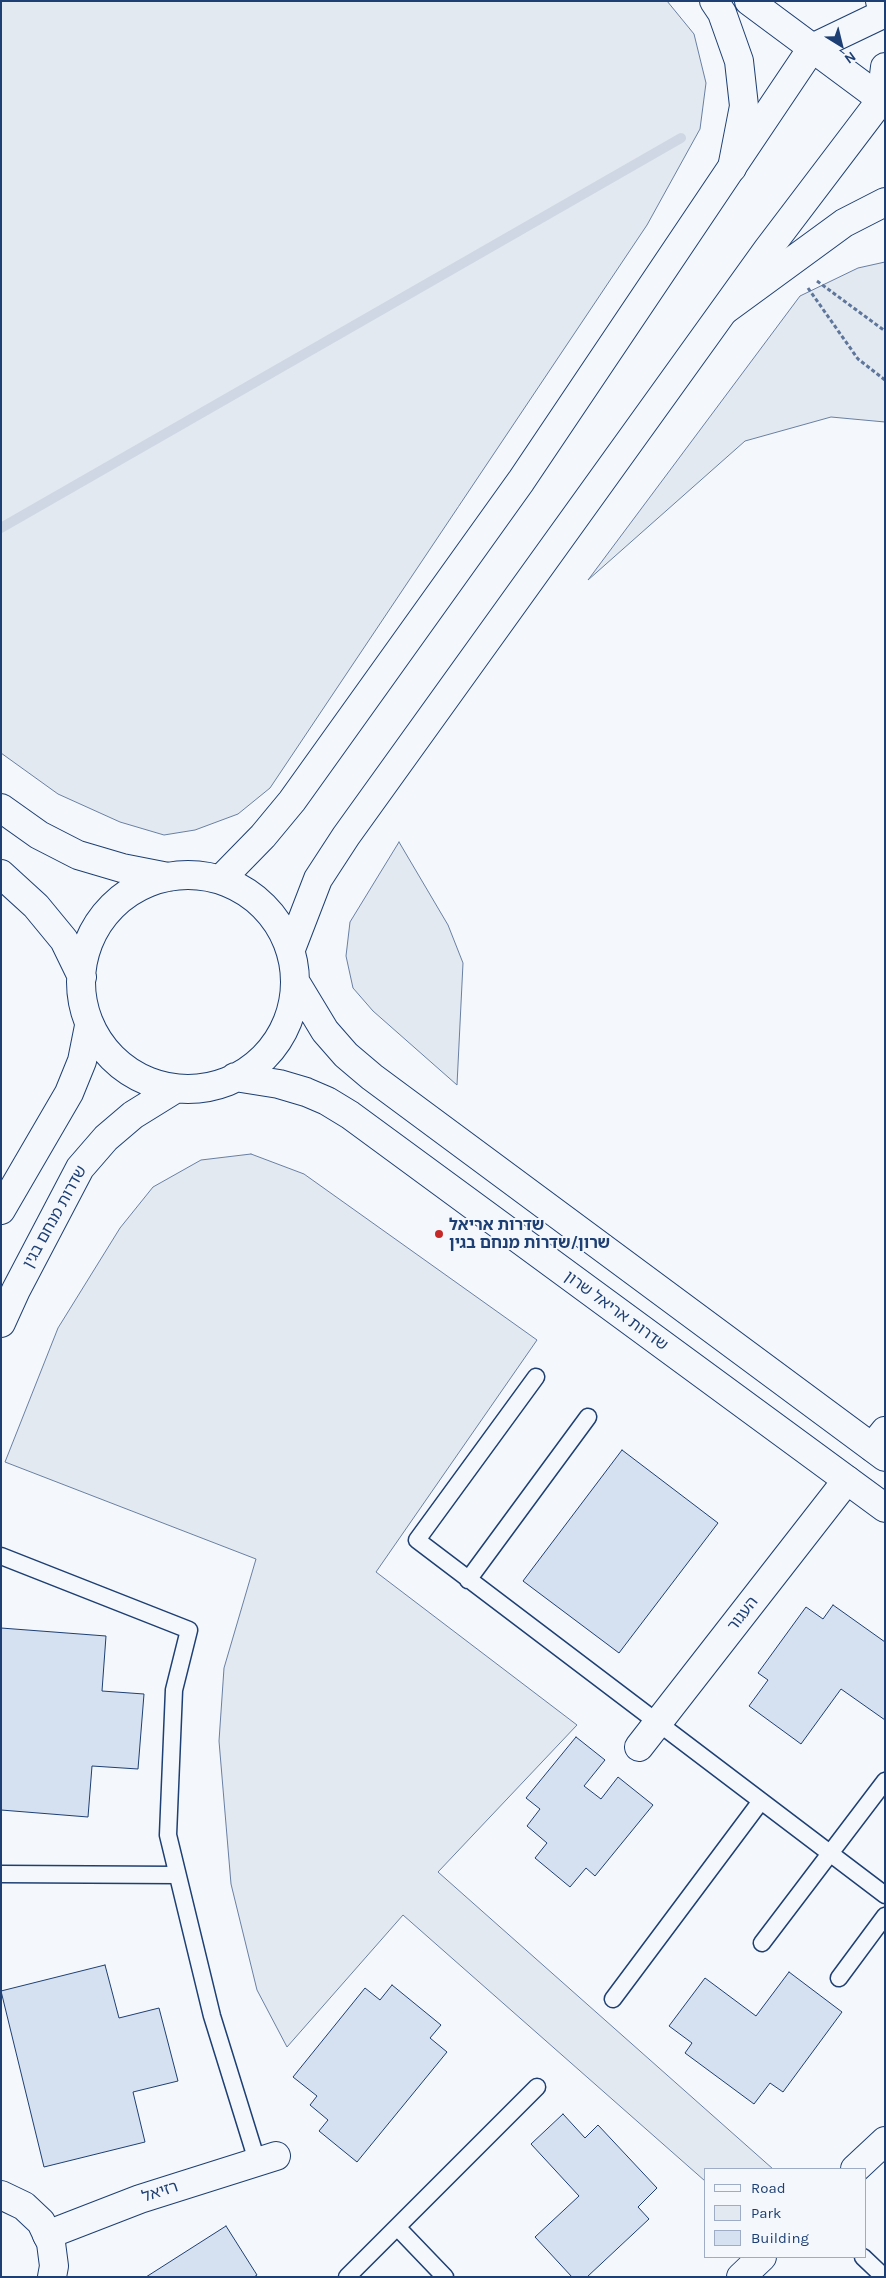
<!DOCTYPE html>
<meta charset="utf-8">
<style>
body{margin:0}
#map{position:relative;width:886px;height:2278px;overflow:hidden;background:#f4f7fb;font-family:Karla,sans-serif}
canvas{display:block}
.frame{position:absolute;inset:0;border:2px solid #1d3f73;pointer-events:none}
.legend{position:absolute;left:704px;top:2168px;width:162px;height:90px;box-sizing:border-box;background:#f4f7fb;border:1px solid #9eadc5;margin:0;padding:6px 9px;list-style:none;font-size:15px;color:#1d3f73}
.legend li{display:flex;align-items:center;gap:10px;height:25px}
.legend b{width:25px;border:1px solid #9eadc5}
.north{position:absolute;left:816px;top:20px;width:50px;height:50px;-webkit-text-stroke:4px #f4f7fb;paint-order:stroke;rotate:144deg;font-size:14px;font-weight:700;line-height:20px;text-align:center;color:#1d3f73}
.north::after{content:'';display:block;margin:auto;width:18px;height:22px;background:#1d3f73;clip-path:polygon(50% 0,100% 100%,50% 72%,0 100%)}
</style>
<div id="map">
<canvas width="886" height="2278"></canvas>
<div class="frame"></div>
<ul class="legend">
<li><b style="height:6px;background:#f4f7fb"></b>Road</li>
<li><b style="height:14px;background:#e3e9f0"></b>Park</li>
<li><b style="height:14px;background:#d5e0f0"></b>Building</li>
</ul>
<div class="north">N</div>
</div>
<script>
const ctx = document.querySelector('canvas').getContext('2d');
ctx.lineJoin = 'round';
function paint(path, color) {
  ctx.fillStyle = color;
  ctx.fill(path, 'evenodd');
}
function toPath(rows) {
  const path = new Path2D();
  for (const r of rows) {
    if (r.length === 3) {
      path.moveTo(r[0] + r[2], r[1]);
      path.arc(r[0], r[1], r[2], 0, 2 * Math.PI);
      continue;
    }
    path.moveTo(r[0], r[1]);
    for (let i = 2; i < r.length; i += 2) path.lineTo(r[i], r[i + 1]);
  }
  return path;
}
function strokePath(path, color, width, dash) {
  ctx.strokeStyle = color;
  ctx.lineWidth = width;
  ctx.lineCap = dash ? 'butt' : 'round';
  ctx.setLineDash(dash || []);
  ctx.stroke(path);
}
function drawText(font, color, halo, rows, align = 'center') {
  ctx.font = font + ' Karla,"Noto Sans Hebrew",sans-serif';
  ctx.lineWidth = 4;
  ctx.setLineDash([]);
  ctx.textBaseline = 'middle';
  ctx.strokeStyle = halo;
  ctx.fillStyle = color;
  for (const [text, x, y, turn = 0] of rows) {
    ctx.save();
    ctx.translate(x, y);
    ctx.rotate((+turn || 0) * Math.PI / 180);
    ctx.textAlign = isNaN(turn) ? turn : align;
    if (halo) ctx.strokeText(text, 0, 0);
    ctx.fillText(text, 0, 0);
    ctx.restore();
  }
}
const green = toPath([
 [1,1,667,1,694,34,706,83,700,129,647,225,270,788,238,814,195,830,164,835,120,822,58,794,1,753,1,1],
 [885,262,885,422,831,417,745,441,588,580,800,296,858,268,885,262],
 [399,842,448,925,463,963,457,1085,373,1011,353,988,346,956,350,922,399,842],
 [251,1154,304,1174,537,1340,376,1572,577,1725,438,1872,773,2169,705,2169,705,2181,403,1915,287,2047,257,1990,231,1884,219,1741,224,1668,256,1559,5,1462,58,1328,120,1228,153,1187,201,1160,251,1154]
]);
const stream = toPath([
 [1,528,681,138]
]);
const building = toPath([
 [622,1450,718,1523,619,1653,523,1581,622,1450],
 [833,1605,885,1642,885,1720,841,1689,801,1744,749,1706,768,1680,758,1673,806,1607,823,1619,833,1605],
 [1,1628,106,1636,102,1691,144,1694,138,1769,92,1766,88,1817,1,1810,1,1628],
 [576,1737,605,1760,584,1786,601,1799,618,1777,653,1805,595,1876,586,1868,570,1887,535,1858,547,1843,527,1826,540,1809,526,1798,576,1737],
 [105,1965,119,2018,159,2008,178,2081,133,2092,145,2142,44,2167,1,1991,105,1965],
 [789,1972,842,2012,783,2092,770,2083,754,2104,685,2053,692,2043,669,2026,705,1978,756,2016,789,1972],
 [392,1985,441,2025,430,2038,447,2052,357,2162,319,2131,328,2120,310,2105,317,2096,293,2077,365,1988,380,2000,392,1985],
 [563,2114,585,2138,598,2125,657,2188,638,2207,649,2219,587,2277,572,2277,535,2237,579,2196,531,2144,563,2114],
 [226,2226,257,2275,254,2277,146,2277,226,2226]
]);
const path = toPath([
 [817,281,885,331],
 [808,288,858,359,885,380]
]);
const lane = toPath([
 [536,1377,417,1540,885,1895],
 [1,1556,189,1630,174,1690,168,1835,212,2016,257,2161],
 [468,1580,588,1417],
 [1,1874,177,1875],
 [762,1943,885,1781],
 [839,1978,885,1916],
 [613,1999,761,1801],
 [397,2227,445,2277],
 [863,2257,884,2277],
 [347,2277,537,2087]
]);
const street = toPath([
 [872,1447,885,1431],
 [639,1747,847,1480],
 [855,2169,885,2141],
 [47,2235,140,2199,276,2156],
 [741,2277,762,2257]
]);
const secondary = toPath([
 [1,808,39,835,78,855,122,868,168,877],
 [1,874,36,906,64,940,82,977],
 [188,982,107],
 [221,879,263,836,292,801,521,481,812,48,885,13],
 [291,949,318,879,346,836,768,249,881,100,885,67],
 [296,983,325,1031,346,1055,372,1077,885,1457],
 [235,1077,279,1084,306,1092,327,1101,350,1115,885,1508],
 [1,1210,69,1093,82,1061,89,1026],
 [1,1323,16,1290,80,1168,106,1138,133,1115,175,1089],
 [1,2195,24,2206,41,2222,51,2243,54,2266,52,2277]
]);
const highway = toPath([
 [714,1,722,13,739,61,744,106,732,168],
 [749,1,885,102],
 [880,1,885,5],
 [725,310,844,223,885,202]
]);
const markers = [
 [439,1234,5,"#c62828"]
];
const streetNames = [
 ["שדרות מנחם בגין",55,1217,-61],
 ["שדרות אריאל שרון",616,1311,36],
 ["העגור",743,1614,-52],
 ["רזיאל",160,2192,-18]
];
const poiNames = [
 ["שדרות אריאל",449,1225],
 ["שרון/שדרות מנחם בגין",449,1243]
];
paint(green, '#e3e9f0');
strokePath(green, '#687fa3', 1);
strokePath(stream, '#cfd7e4', 10);
paint(building, '#d5e0f0');
strokePath(building, '#1d3f73', 1);
strokePath(lane, '#1d3f73', 19);
strokePath(street, '#1d3f73', 30);
strokePath(secondary, '#1d3f73', 30);
strokePath(highway, '#1d3f73', 30);
strokePath(path, '#5e769c', 3, [4, 2.5]);
strokePath(lane, '#f4f7fb', 16);
strokePath(street, '#f4f7fb', 28);
strokePath(secondary, '#f4f7fb', 28);
strokePath(highway, '#f4f7fb', 28);
for (const [x, y, r, color] of markers) {
  const dot = new Path2D();
  dot.arc(x, y, r, 0, 2 * Math.PI);
  ctx.fillStyle = color;
  ctx.fill(dot);
  strokePath(dot, '#f4f7fb', 2);
}
drawText('16px', '#1d3f73', '#f4f7fb', streetNames);
drawText('bold 16px', '#1d3f73', '#f4f7fb', poiNames, 'left');
</script>
